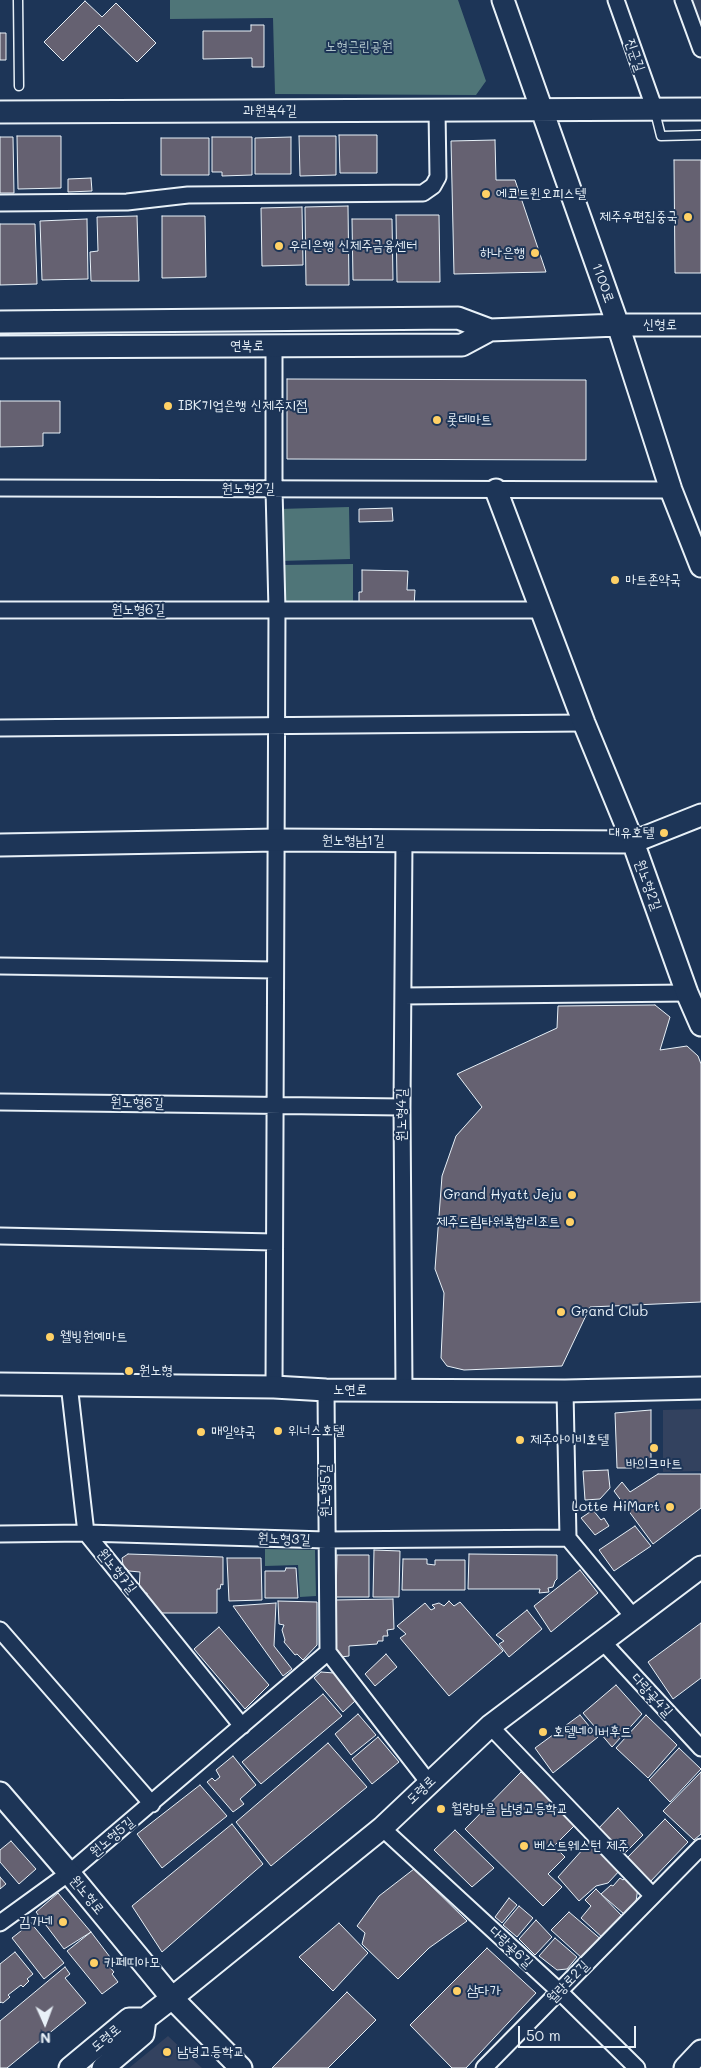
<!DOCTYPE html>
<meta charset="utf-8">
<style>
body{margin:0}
#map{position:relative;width:701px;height:2068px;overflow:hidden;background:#1d3557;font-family:Mali,sans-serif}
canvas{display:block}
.north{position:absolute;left:20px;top:1998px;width:50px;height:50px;-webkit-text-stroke:4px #1d3557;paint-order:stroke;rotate:178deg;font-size:14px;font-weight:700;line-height:20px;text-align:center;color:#e8f1f8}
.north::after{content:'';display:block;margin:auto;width:18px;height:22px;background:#e8f1f8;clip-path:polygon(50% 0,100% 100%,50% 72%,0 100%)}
.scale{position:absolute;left:518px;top:2026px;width:118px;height:22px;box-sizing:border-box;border:2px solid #e8f1f8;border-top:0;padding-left:6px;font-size:15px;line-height:18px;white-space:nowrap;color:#e8f1f8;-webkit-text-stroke:4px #1d3557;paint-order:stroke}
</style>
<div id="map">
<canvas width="701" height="2068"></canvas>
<div class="north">N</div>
<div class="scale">50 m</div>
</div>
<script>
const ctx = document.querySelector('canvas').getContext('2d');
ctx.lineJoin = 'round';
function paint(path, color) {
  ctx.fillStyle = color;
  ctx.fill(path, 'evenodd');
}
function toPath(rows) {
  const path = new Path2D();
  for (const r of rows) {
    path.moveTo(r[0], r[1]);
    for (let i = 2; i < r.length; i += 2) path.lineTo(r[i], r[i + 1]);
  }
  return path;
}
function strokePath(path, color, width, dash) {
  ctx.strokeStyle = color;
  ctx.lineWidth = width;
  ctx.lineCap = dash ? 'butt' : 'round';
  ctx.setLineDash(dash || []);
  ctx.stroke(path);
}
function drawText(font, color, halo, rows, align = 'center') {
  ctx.font = font + ' Mali,"Poor Story",sans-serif';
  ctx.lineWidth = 4;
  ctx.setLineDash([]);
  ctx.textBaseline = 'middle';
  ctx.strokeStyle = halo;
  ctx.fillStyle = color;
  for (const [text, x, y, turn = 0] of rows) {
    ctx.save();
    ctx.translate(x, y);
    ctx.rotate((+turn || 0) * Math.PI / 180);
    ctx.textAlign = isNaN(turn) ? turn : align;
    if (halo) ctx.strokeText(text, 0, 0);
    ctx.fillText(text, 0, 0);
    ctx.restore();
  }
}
const built = toPath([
 [689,0,701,0,701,32],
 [701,1409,701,1471,663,1472,663,1410],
 [168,2036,202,2068,129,2068]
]);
const green = toPath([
 [170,0,458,0,486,81,476,95,275,94,273,18,170,19],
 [349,507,350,559,280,561,279,509],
 [353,564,353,605,282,606,282,565],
 [265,1549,315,1550,316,1596,300,1597,298,1565,265,1566]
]);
const building = toPath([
 [85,1,102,17,116,3,156,43,137,62,99,25,63,61,44,42,85,1],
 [251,25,264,25,264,67,252,67,252,58,203,59,203,31,251,31,251,25],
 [0,33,6,33,6,60,0,60,0,33],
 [339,135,377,135,377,173,340,173,339,135],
 [17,136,61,136,61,188,18,189,17,136],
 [299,136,336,136,336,175,300,176,299,136],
 [0,137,13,137,14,193,0,193,0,137],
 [212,137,252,137,252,175,222,176,222,172,212,172,212,137],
 [291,137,291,174,255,174,255,138,291,137],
 [161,138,209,138,209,175,161,175,161,138],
 [495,140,496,180,515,180,546,272,454,274,451,141,495,140],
 [674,160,701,160,701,273,675,273,674,160],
 [91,178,92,191,68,192,68,179,91,178],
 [348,206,349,285,306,285,305,207,348,206],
 [302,207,303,265,262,266,261,208,302,207],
 [396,215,439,215,440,282,397,282,396,215],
 [137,216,139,281,91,281,90,252,98,251,97,217,137,216],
 [162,216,205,216,206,277,162,278,162,216],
 [87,219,88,279,42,280,40,221,87,219],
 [352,219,392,219,393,280,353,280,352,219],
 [0,224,35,224,37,284,0,285,0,224],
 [287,379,586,380,586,460,287,459,287,379],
 [0,401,60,401,60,433,43,433,43,446,0,447,0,401],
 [392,508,393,521,359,522,359,509,392,508],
 [362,570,408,571,407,590,415,590,414,607,359,606,359,592,362,592,362,570],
 [655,1005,670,1017,660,1050,687,1046,698,1056,701,1064,701,1302,590,1307,562,1366,464,1370,447,1366,441,1358,444,1293,435,1269,442,1176,456,1136,482,1107,457,1074,557,1028,558,1006,655,1005],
 [651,1410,651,1468,617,1468,615,1413,651,1410],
 [608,1470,610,1488,600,1499,585,1500,583,1471,608,1470],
 [658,1474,701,1474,701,1508,653,1544,614,1491,622,1482,630,1492,658,1474],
 [593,1510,601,1520,604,1518,609,1526,595,1535,581,1518,593,1510],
 [635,1526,651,1546,614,1571,599,1550,635,1526],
 [374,1550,400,1551,399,1597,373,1597,374,1550],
 [128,1554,223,1557,223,1585,221,1584,220,1589,217,1589,217,1613,156,1613,155,1605,147,1604,147,1593,139,1593,140,1572,129,1571,123,1565,122,1558,128,1554],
 [469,1554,557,1555,557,1579,555,1581,553,1587,548,1588,549,1592,539,1593,540,1589,468,1589,469,1554],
 [337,1555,369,1555,369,1597,336,1597,337,1555],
 [227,1558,261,1558,262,1600,229,1601,227,1558],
 [403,1559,427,1559,427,1564,435,1565,435,1560,465,1560,465,1590,402,1590,403,1559],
 [286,1568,296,1568,298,1598,265,1598,265,1571,285,1571,286,1568],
 [580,1570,598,1593,551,1632,534,1606,580,1570],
 [393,1599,394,1629,387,1630,388,1636,383,1636,383,1641,378,1641,377,1644,349,1646,349,1656,341,1657,333,1647,334,1600,393,1599],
 [278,1601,317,1602,317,1645,303,1660,297,1654,295,1655,284,1642,285,1640,282,1630,284,1625,279,1624,278,1601],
 [449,1601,454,1606,460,1602,503,1651,449,1696,400,1638,406,1634,397,1626,425,1603,431,1610,435,1608,432,1605,439,1603,444,1606,449,1601],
 [276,1603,274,1646,292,1669,283,1676,233,1606,276,1603],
 [527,1610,542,1629,509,1657,499,1644,504,1641,496,1635,527,1610],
 [701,1623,701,1678,673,1699,648,1662,701,1623],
 [219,1627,269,1685,245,1709,194,1649,219,1627],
 [386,1654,397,1667,375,1686,365,1674,386,1654],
 [321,1672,334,1673,355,1701,343,1712,314,1678,321,1672],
 [616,1685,642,1714,612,1747,583,1713,616,1685],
 [323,1694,342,1716,261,1784,242,1762,323,1694],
 [358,1714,376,1735,351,1755,335,1734,358,1714],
 [580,1715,598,1737,553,1773,535,1748,580,1715],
 [646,1715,677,1745,648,1778,616,1748,646,1715],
 [378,1737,399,1762,372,1784,352,1759,378,1737],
 [328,1743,367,1787,271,1866,236,1822,328,1743],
 [679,1748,701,1769,670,1802,649,1780,679,1748],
 [233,1756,256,1785,240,1799,244,1804,233,1812,207,1782,212,1778,215,1781,220,1777,216,1770,233,1756],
 [521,1772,575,1825,554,1846,565,1857,548,1874,562,1887,543,1906,465,1829,521,1772],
 [701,1772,701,1834,694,1840,663,1811,701,1772],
 [200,1785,227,1816,162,1868,137,1834,200,1785],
 [618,1808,643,1835,623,1855,597,1830,618,1808],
 [665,1819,688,1842,649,1883,626,1859,665,1819],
 [232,1824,263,1864,162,1952,132,1906,232,1824],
 [455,1830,494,1868,472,1887,434,1850,455,1830],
 [593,1838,622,1868,608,1883,596,1886,579,1901,558,1877,593,1838],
 [11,1841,36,1869,19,1884,0,1862,0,1850,11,1841],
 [414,1869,467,1921,429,1948,398,1979,362,1944,365,1933,357,1926,379,1896,414,1869],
 [0,1877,6,1884,0,1889,0,1877],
 [627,1877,638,1887,636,1902,624,1914,601,1894,611,1885,613,1886,620,1878,623,1880,627,1877],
 [596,1889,622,1916,604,1939,581,1918,591,1906,585,1900,596,1889],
 [58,1893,91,1932,64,1949,36,1912,58,1893],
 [509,1898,517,1905,502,1923,495,1917,509,1898],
 [519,1906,533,1918,517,1937,503,1925,519,1906],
 [569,1912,603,1941,583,1959,551,1930,569,1912],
 [536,1920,552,1937,535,1955,519,1939,536,1920],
 [31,1923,64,1963,44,1979,12,1938,31,1923],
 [339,1923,368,1953,333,1991,299,1957,339,1923],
 [91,1932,113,1961,108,1965,114,1972,112,1974,118,1982,102,1994,67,1951,91,1932],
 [555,1938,577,1957,567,1969,557,1970,539,1956,555,1938],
 [487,1948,536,1993,466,2068,452,2068,410,2025,487,1948],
 [15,1952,33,1974,27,1979,29,1981,23,1987,21,1985,8,1995,10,1997,3,2003,1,2002,0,2003,0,1964,15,1952],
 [65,1967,70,1974,65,1978,86,2003,7,2068,0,2068,0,2021,65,1967],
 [347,1992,376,2020,328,2068,272,2068,347,1992]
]);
const lane = toPath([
 [18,0,19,86],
 [655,112,661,136,701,135]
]);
const street = toPath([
 [616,0,655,110],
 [683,0,701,49],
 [0,203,127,202,188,195,423,193,433,186,438,177,437,110],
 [0,488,671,490],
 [0,610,543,610],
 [0,728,584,723],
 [0,966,275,970],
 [404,996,687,993],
 [0,1102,402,1107],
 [0,1236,274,1242],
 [69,1384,86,1533,242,1726],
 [274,1387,277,610,274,489,274,346],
 [326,1390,328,1652,429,1783],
 [404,1390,402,1107,404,841],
 [565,1391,568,1538],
 [0,1534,86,1533,326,1540,568,1538,635,1619],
 [0,1630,152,1804],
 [603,1642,701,1748],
 [490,1726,652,1895],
 [382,1828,559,1991,637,2068],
 [0,1923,69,1873,328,1652],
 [484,2068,701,1847]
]);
const secondary = toPath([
 [503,0,618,325,671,490,701,566],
 [0,112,701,109],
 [0,322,458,318,490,330,618,325,701,325],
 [0,347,462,345,490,330],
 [496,490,584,723,633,842,687,993,701,1025],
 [0,845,276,840,633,842,701,815],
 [0,1384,274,1387,326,1390,565,1391,701,1388],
 [0,1793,69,1873,172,1998,241,2068],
 [70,2068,129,2019,145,2019,172,1998,382,1828,490,1726,701,1567],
 [103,2068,143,2034,145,2019],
 [685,2068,701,2051]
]);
const markers = [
 [486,194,5,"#ffd166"],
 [688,217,5,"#ffd166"],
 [279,246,5,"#ffd166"],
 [535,253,5,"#ffd166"],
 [168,406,5,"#ffd166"],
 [437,420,5,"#ffd166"],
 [615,580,5,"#ffd166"],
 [664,833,5,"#ffd166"],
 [572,1195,5,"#ffd166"],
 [570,1222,5,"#ffd166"],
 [561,1312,5,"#ffd166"],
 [50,1337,5,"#ffd166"],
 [129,1371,5,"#ffd166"],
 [278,1431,5,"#ffd166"],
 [201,1432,5,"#ffd166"],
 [520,1440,5,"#ffd166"],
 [654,1448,5,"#ffd166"],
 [670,1507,5,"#ffd166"],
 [543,1732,5,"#ffd166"],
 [441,1809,5,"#ffd166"],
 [524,1846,5,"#ffd166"],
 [63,1922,5,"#ffd166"],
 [94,1963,5,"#ffd166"],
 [457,1991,5,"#ffd166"],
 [167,2052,5,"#ffd166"]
];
const parkNames = [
 ["노형근린공원",359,47]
];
const streetNames = [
 ["진군길",635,55,71],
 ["과원북4길",270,111],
 ["1100로",603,283,70],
 ["신형로",660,325],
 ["연북로",247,346],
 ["원노형2길",248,489],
 ["원노형6길",138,610],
 ["원노형남1길",353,841],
 ["원노형2길",648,885,70],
 ["원노형6길",137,1103,1],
 ["원노형4길",402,1115,-90],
 ["노연로",350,1390],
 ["원노형5길",326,1491,-90],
 ["원노형3길",284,1539,2],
 ["원노형7길",117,1571,51],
 ["다랑곶4길",652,1695,47],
 ["도령로",421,1790,-43],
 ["원노형5길",112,1837,-40],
 ["원노형로",87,1895,51],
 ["다랑곶6길",511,1947,43],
 ["월랑로2길",568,1982,-46],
 ["도령로",106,2038,-40]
];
const poiNames = [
 ["에코트윈오피스텔",496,194],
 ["제주우편집중국",678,217,"right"],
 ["우리은행 신제주금융센터",289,246],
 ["하나은행",525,253,"right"],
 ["IBK기업은행 신제주지점",178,406],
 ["롯데마트",447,420],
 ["마트존약국",625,580],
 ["대유호텔",654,833,"right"],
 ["Grand Hyatt Jeju",562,1195,"right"],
 ["제주드림타워복합리조트",560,1222,"right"],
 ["Grand Club",571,1312],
 ["웰빙원예마트",60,1337],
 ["원노형",139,1371],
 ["위너스호텔",288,1431],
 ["매일약국",211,1432],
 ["제주아이비호텔",530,1440],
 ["바이크마트",654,1464,"center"],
 ["Lotte HiMart",660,1507,"right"],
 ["호텔네이버후드",553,1732],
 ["월랑마을 남녕고등학교",451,1809],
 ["베스트웨스턴 제주",534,1846],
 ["김가네",53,1922,"right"],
 ["카페띠아모",104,1963],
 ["삼다가",467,1991],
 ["남녕고등학교",177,2052]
];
paint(built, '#33425f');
paint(green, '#4f7578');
paint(building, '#656171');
strokePath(building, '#e8f1f8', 1);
strokePath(lane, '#e8f1f8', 11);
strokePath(street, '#e8f1f8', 19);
strokePath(secondary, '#e8f1f8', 25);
strokePath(lane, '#1d3557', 8);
strokePath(street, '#1d3557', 15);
strokePath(secondary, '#1d3557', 21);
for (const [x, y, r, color] of markers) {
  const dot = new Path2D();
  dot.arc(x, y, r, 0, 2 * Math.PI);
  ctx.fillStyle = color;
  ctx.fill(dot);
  strokePath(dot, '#1d3557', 2);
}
drawText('14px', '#b2c6cb', '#1d3557', parkNames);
drawText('14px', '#e8f1f8', '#1d3557', streetNames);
drawText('14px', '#e8f1f8', '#1d3557', poiNames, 'left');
</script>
